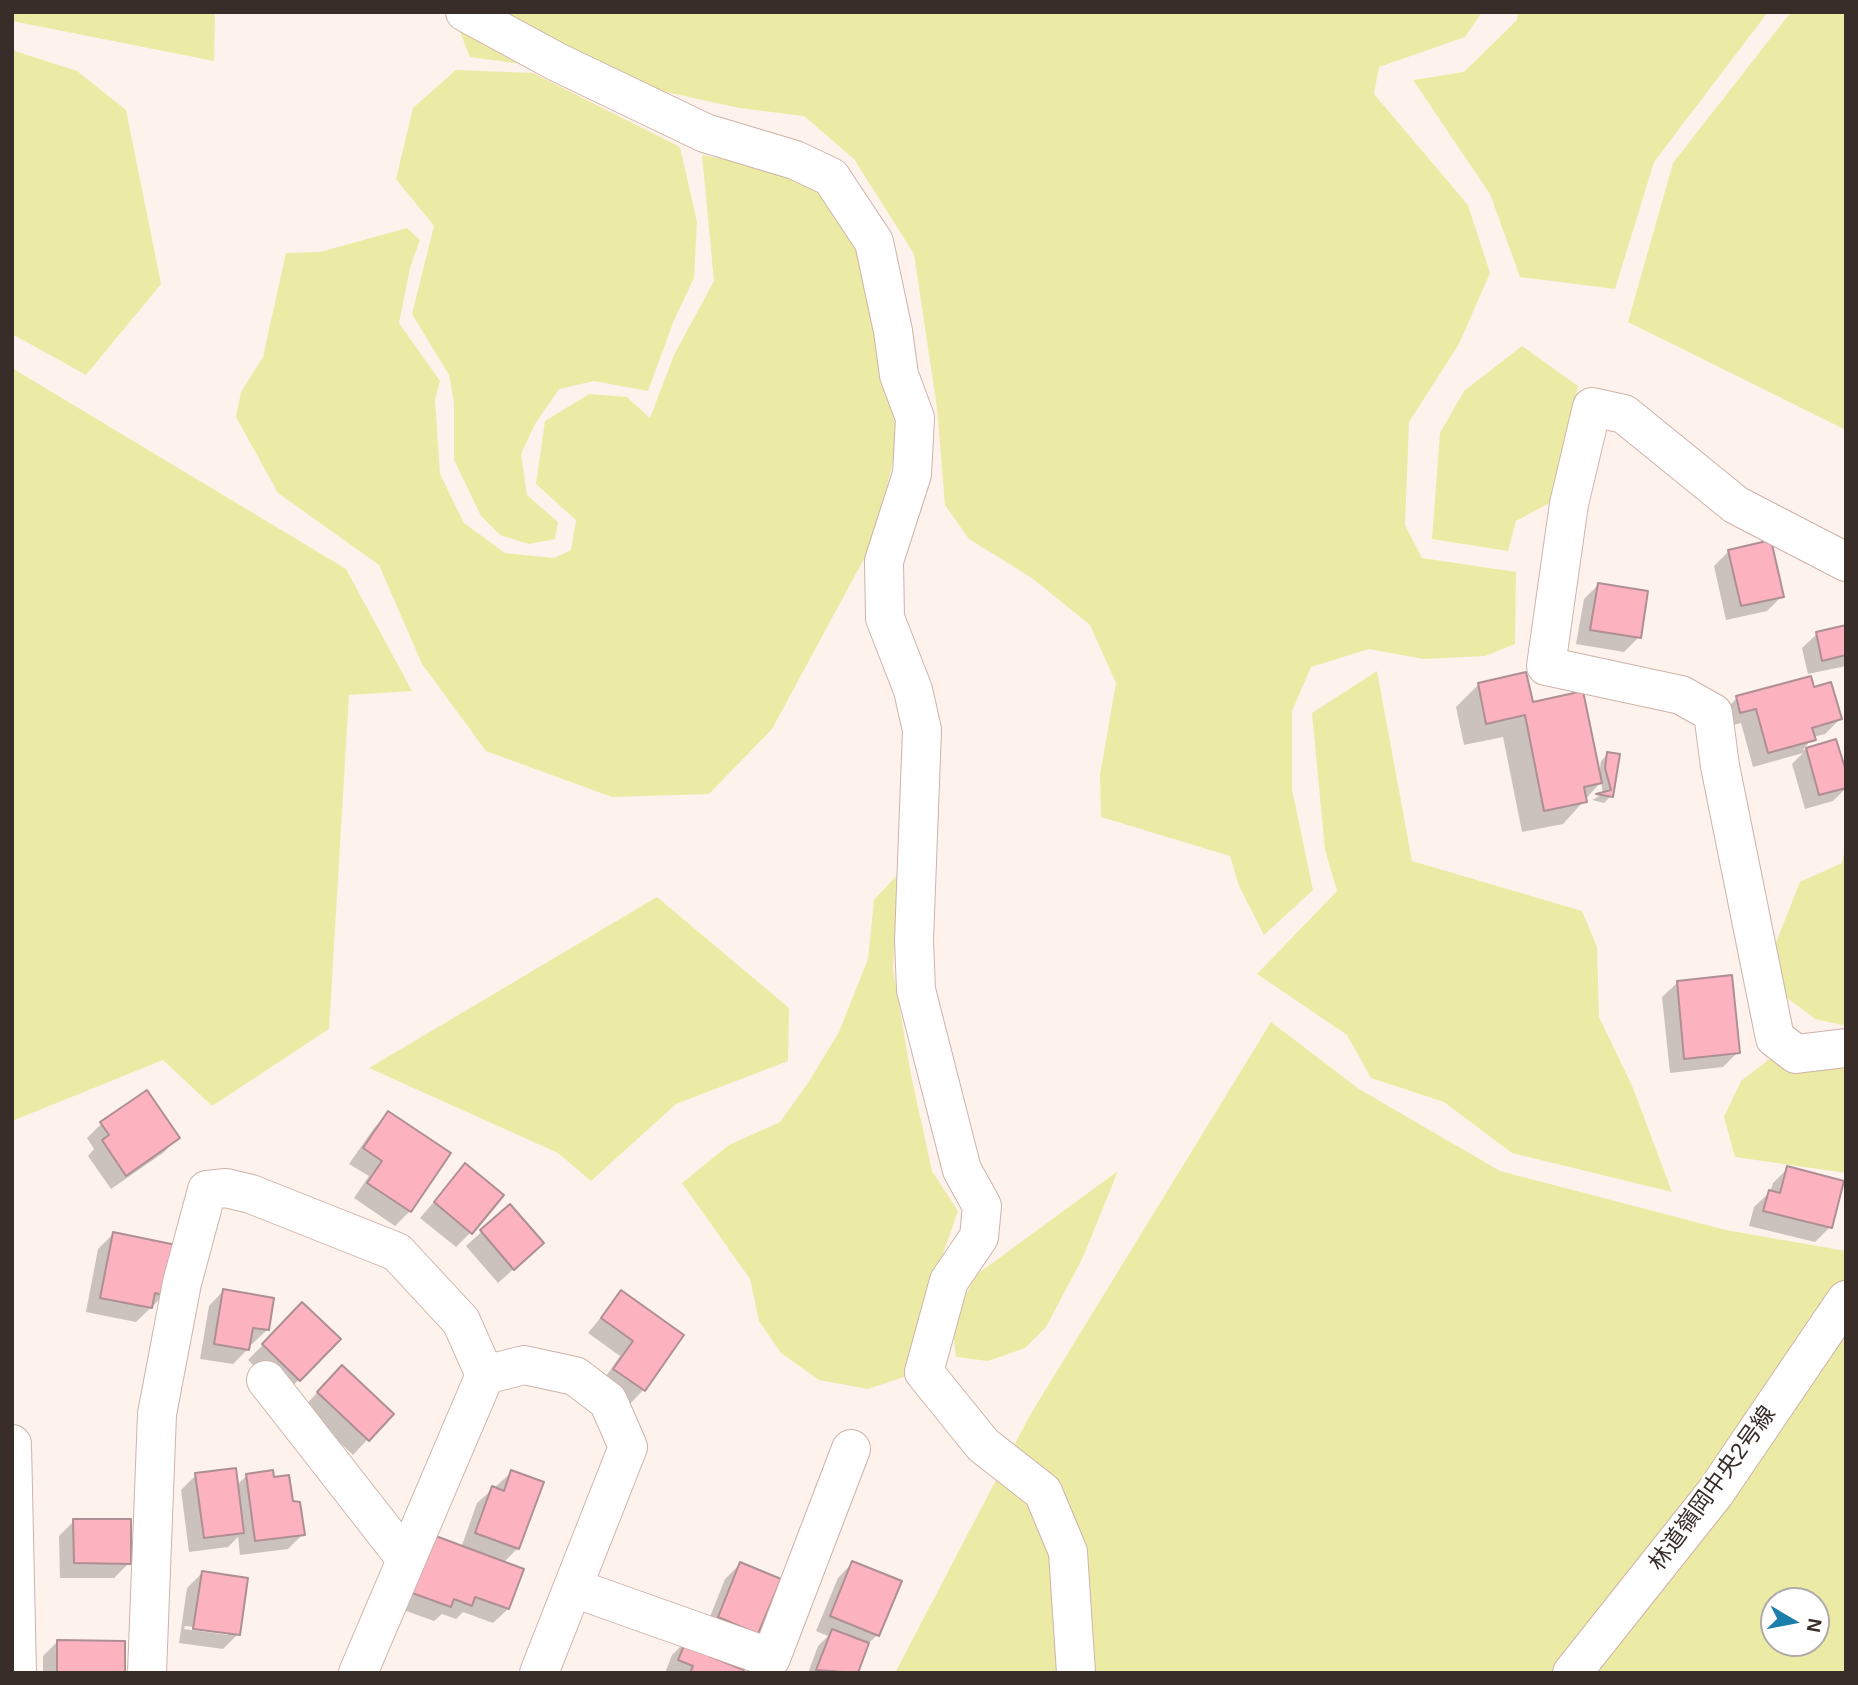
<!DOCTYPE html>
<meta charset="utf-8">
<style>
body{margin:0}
#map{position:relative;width:1858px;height:1685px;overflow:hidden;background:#fef2ed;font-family:Arial,sans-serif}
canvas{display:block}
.frame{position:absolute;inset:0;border:14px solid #382d29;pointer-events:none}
.north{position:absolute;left:1760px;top:1587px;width:70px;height:70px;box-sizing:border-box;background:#fff;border:2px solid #afaba9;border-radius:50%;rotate:100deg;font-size:19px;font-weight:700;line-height:28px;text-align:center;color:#382d29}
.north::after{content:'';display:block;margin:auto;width:24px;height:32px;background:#1c7eaa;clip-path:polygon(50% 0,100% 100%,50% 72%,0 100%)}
</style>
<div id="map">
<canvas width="1858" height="1685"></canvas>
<div class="frame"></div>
<div class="north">N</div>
</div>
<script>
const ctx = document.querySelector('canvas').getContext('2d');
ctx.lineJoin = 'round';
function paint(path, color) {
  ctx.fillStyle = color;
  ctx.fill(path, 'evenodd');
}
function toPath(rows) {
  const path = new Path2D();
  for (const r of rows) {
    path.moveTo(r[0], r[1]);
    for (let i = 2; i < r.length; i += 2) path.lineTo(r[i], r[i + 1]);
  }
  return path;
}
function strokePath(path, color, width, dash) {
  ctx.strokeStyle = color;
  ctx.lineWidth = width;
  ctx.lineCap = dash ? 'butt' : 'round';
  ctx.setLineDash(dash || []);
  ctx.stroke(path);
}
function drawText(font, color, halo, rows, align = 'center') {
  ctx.font = font + ' Arial,"Noto Sans JP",sans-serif';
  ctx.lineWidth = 6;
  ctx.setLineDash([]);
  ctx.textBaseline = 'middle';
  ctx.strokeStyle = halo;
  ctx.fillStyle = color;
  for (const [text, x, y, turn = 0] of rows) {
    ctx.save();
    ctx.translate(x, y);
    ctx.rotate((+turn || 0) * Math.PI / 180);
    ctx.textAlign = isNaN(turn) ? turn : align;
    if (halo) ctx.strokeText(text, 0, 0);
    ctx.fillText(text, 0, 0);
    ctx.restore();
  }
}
const green = toPath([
 [12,12,215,12,214,61,12,21],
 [452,12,1482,12,1465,37,1379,67,1374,94,1468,205,1490,273,1459,344,1409,422,1405,525,1422,558,1516,572,1515,644,1485,656,1423,659,1369,649,1311,667,1292,711,1292,789,1313,890,1264,935,1239,886,1230,856,1101,817,1100,775,1116,683,1090,625,1032,578,969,539,945,505,937,408,914,254,854,159,804,116,739,108,666,92,600,91,537,66,470,57],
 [1518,12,1768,12,1654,162,1615,289,1520,277,1490,194,1413,80,1464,72,1517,20],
 [1791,12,1846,12,1846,430,1628,322,1673,163],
 [12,50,77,71,126,110,161,284,86,375,12,334],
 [456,70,533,73,680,147,697,222,694,278,674,320,648,391,594,381,559,389,535,424,521,454,527,495,558,522,555,539,529,544,500,535,481,516,454,460,454,403,449,375,412,314,434,226,396,179,413,108],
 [702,155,758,166,819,185,838,211,868,276,885,385,899,439,872,544,772,729,709,794,612,797,486,751,422,664,379,565,278,493,236,417,241,392,263,357,286,253,320,252,407,228,420,240,410,268,399,323,440,381,435,400,440,474,464,523,505,553,554,558,571,550,576,520,536,484,545,421,589,394,627,397,650,418,674,355,714,281],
 [1522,346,1578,386,1559,498,1516,521,1508,551,1432,539,1440,433,1464,391],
 [12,368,346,569,412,691,349,695,329,1029,212,1106,163,1060,12,1121],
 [1377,671,1412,861,1582,911,1597,947,1599,1017,1633,1088,1672,1192,1512,1153,1444,1102,1371,1078,1347,1035,1257,974,1337,891,1325,850,1312,713],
 [1846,843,1846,1026,1815,1019,1782,994,1775,945,1800,882,1842,863],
 [898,874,893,969,911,1075,932,1171,958,1211,936,1274,907,1376,868,1389,819,1380,781,1353,759,1321,750,1279,682,1183,729,1145,780,1122,808,1083,839,1032,868,959,874,900],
 [657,897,789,1008,788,1061,676,1104,591,1181,558,1153,369,1068],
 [1271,1022,1359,1089,1500,1171,1726,1230,1846,1251,1846,1673,895,1673,1030,1415],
 [1774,1601,1816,1601,1816,1643,1774,1643],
 [1846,1058,1846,1173,1735,1157,1724,1117,1741,1081,1768,1060],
 [1118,1171,1083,1257,1046,1327,1025,1348,988,1361,956,1357,952,1321,976,1275]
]);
const shadow = toPath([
 [1729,551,1782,596,1767,611,1726,620,1714,566],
 [1599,584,1639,637,1624,652,1576,644,1584,599],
 [1846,627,1846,666,1808,674,1802,648,1817,634],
 [1479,684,1531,704,1599,775,1601,761,1608,754,1618,755,1611,796,1604,803,1592,800,1603,794,1601,782,1563,824,1522,832,1503,737,1464,745,1456,707],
 [1813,689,1840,719,1825,734,1813,737,1803,750,1835,741,1846,788,1833,801,1805,809,1792,764,1803,753,1753,767,1741,723,1726,727,1722,713,1737,698],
 [1677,983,1738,1052,1723,1067,1670,1073,1662,997],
 [389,1113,449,1153,410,1211,395,1226,354,1198,369,1176,349,1164,374,1128],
 [102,1123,178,1138,163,1153,111,1189,88,1156,94,1149,87,1138],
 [465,1166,471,1232,456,1247,420,1218],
 [1788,1168,1830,1227,1815,1242,1749,1226,1754,1207,1770,1192,1773,1183],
 [510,1206,526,1258,498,1283,466,1246],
 [113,1234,164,1295,136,1322,86,1312,98,1249],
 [223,1291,267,1330,252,1344,249,1344,248,1349,233,1364,200,1359,209,1306],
 [622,1292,682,1335,643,1390,629,1405,600,1385,620,1356,588,1333],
 [302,1305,338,1339,284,1395,248,1360],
 [327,1382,391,1414,353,1455,303,1408],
 [512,1472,518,1548,503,1563,508,1609,493,1623,463,1612,456,1619,442,1614,434,1621,398,1608,419,1552,461,1548,477,1503],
 [196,1475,236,1486,247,1475,273,1479,292,1502,303,1534,288,1549,240,1555,238,1537,228,1547,189,1552,181,1490],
 [74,1521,129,1563,114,1578,60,1578,59,1536],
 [852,1563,877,1635,866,1646,856,1673,808,1673,818,1646,828,1636,816,1631,838,1578],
 [740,1564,757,1633,704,1632,725,1579],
 [202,1573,238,1634,223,1649,179,1643,187,1588],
 [185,1626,228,1631,228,1635,184,1629],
 [687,1640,707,1657,741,1673,665,1673,672,1655],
 [58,1641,123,1673,43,1673,43,1656]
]);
const building = toPath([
 [1771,540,1784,597,1741,606,1728,550,1771,540],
 [1598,583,1648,591,1641,638,1590,630,1598,583],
 [1846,625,1846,655,1822,661,1816,632,1846,625],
 [1526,672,1533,702,1583,691,1602,783,1584,787,1587,802,1544,811,1525,715,1486,724,1478,683,1526,672],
 [1811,676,1814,687,1831,682,1842,719,1812,728,1816,740,1768,753,1756,709,1740,713,1736,696,1811,676],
 [1836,739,1846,771,1846,788,1819,795,1806,748,1836,739],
 [1607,752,1620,754,1613,797,1596,794,1611,790,1605,768,1607,752],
 [1732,975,1740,1053,1684,1059,1677,981,1732,975],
 [147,1090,180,1138,126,1176,102,1140,109,1135,100,1122,147,1090],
 [388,1111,451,1153,411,1212,367,1183,382,1161,363,1148,388,1111],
 [465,1163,504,1195,472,1234,434,1202,465,1163],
 [1787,1166,1844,1181,1832,1228,1763,1211,1769,1190,1780,1193,1787,1166],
 [510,1204,544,1243,514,1270,480,1230,510,1204],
 [113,1232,176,1245,166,1296,155,1293,152,1308,100,1298,113,1232],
 [223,1289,274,1298,269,1330,253,1328,249,1350,214,1344,223,1289],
 [621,1290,684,1335,645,1391,613,1369,633,1341,601,1318,621,1290],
 [302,1302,341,1339,300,1381,262,1344,302,1302],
 [342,1365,394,1414,369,1441,317,1392,342,1365],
 [236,1468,244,1533,204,1538,195,1473,236,1468],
 [273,1470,274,1477,289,1475,293,1501,300,1502,305,1535,255,1541,246,1474,273,1470],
 [511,1470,544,1482,519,1549,475,1533,492,1486,504,1491,511,1470],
 [73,1519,131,1519,131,1564,74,1563,73,1519],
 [433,1535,524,1569,509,1609,475,1597,472,1606,454,1599,451,1607,412,1593,433,1535],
 [852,1561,902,1581,879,1636,830,1616,852,1561],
 [740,1562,781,1579,758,1634,718,1617,740,1562],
 [202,1571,248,1578,240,1635,193,1629,202,1571],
 [832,1629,869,1643,858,1673,816,1670,832,1629],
 [687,1638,709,1656,744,1670,743,1673,690,1673,693,1666,678,1660,687,1638],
 [57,1640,125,1641,125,1673,57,1673,57,1640]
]);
const minor = toPath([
 [465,12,557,62,705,133,795,160,831,177,874,242,893,331,899,375,915,418,912,474,884,561,885,618,913,690,922,730,914,940,916,990,962,1170,982,1206,979,1237,949,1281,924,1372,983,1445,1043,1492,1068,1552,1076,1673],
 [1846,562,1736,505,1624,414,1592,407,1569,504,1546,666,1681,695,1713,713,1720,766,1775,1038,1796,1054,1846,1048],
 [266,1380,406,1559],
 [12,1444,17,1673],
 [574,1588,771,1658,851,1449],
 [147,1673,157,1414,182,1283,207,1190,226,1188,251,1194,397,1252,461,1321,485,1375],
 [358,1673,485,1375,524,1365,575,1376,608,1401,628,1447,539,1673],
 [1572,1673,1715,1493,1846,1300]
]);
const streetNames = [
 ["林道嶺岡中央2号線",1713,1489,-54]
];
paint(green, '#eceba5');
paint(shadow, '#0003');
paint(building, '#fcb2bf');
strokePath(building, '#ad8f94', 2);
strokePath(minor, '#cfb2a8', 40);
strokePath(minor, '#fff', 38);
drawText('23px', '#382d29', '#fff', streetNames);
</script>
